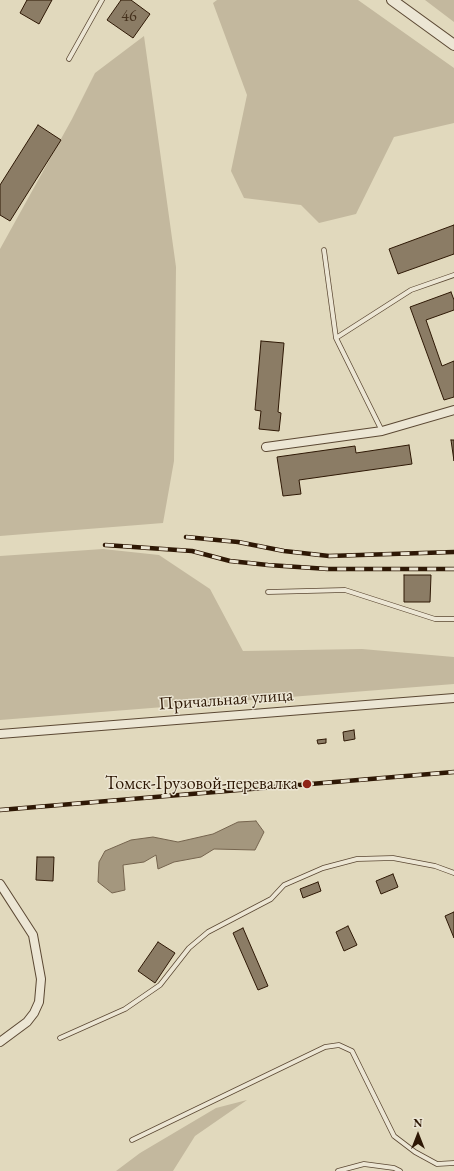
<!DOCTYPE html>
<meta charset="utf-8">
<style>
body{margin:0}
#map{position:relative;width:454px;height:1171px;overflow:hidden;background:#e1d9bd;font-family:"EB Garamond",serif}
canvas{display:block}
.north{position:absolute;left:398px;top:1115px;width:40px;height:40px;-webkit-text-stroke:3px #ece6d4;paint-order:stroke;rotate:0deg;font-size:11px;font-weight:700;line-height:16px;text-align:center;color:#2e1805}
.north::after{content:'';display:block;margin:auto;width:14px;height:18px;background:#2e1805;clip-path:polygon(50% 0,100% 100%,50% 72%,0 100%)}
</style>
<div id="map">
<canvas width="454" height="1171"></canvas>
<div class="north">N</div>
</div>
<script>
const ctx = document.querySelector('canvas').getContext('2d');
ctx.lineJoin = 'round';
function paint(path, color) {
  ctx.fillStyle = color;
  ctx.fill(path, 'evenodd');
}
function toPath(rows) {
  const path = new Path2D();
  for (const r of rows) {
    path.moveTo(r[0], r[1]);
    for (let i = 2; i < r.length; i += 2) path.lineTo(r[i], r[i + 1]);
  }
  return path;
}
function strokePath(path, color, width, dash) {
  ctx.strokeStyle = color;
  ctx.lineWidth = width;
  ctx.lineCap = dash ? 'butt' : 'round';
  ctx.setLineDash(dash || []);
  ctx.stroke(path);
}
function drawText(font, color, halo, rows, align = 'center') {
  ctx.font = font + ' "EB Garamond",serif';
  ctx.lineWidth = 3;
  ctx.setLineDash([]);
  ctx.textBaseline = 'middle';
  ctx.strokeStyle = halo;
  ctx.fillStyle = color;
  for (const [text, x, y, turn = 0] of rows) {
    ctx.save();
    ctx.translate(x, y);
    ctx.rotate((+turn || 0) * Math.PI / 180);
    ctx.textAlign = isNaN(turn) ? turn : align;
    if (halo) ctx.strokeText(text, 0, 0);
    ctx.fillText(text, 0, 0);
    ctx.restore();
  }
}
const green = toPath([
 [217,0,358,0,454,68,454,123,394,137,356,214,319,223,301,205,244,198,231,171,247,95,213,3],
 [425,0,454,0,454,22],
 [144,36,176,267,174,461,163,523,0,536,0,249,72,119,95,73],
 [103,549,159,555,210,589,243,651,362,649,454,657,454,684,0,720,0,556],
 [247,1100,195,1136,173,1171,116,1171,140,1153,216,1108]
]);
const water = toPath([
 [256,821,264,832,255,850,214,849,201,857,174,862,158,869,156,855,144,862,123,865,125,890,112,893,98,882,99,862,105,851,131,840,153,837,178,842,213,834,238,822,256,821]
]);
const building = toPath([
 [27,0,52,0,39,24,20,13,27,0],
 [121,0,131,0,150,14,133,38,107,20,121,0],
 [38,125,61,140,10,221,0,215,0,185,38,125],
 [454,225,454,254,398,274,389,249,454,225],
 [451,292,454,300,454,310,426,320,442,366,454,361,454,397,444,400,410,307,451,292],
 [261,341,284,343,278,412,281,413,279,431,259,429,261,411,255,410,261,341],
 [451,440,454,440,454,461,451,440],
 [409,445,412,464,299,480,301,494,283,496,277,457,355,446,356,453,409,445],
 [404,575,431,575,430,602,404,602,404,575],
 [354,730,355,739,344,741,343,732,354,730],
 [326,739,326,743,318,744,317,740,326,739],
 [37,857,54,857,53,881,36,880,37,857],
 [393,874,398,887,381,894,376,881,393,874],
 [318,882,321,891,303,898,300,889,318,882],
 [454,912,454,938,445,916,454,912],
 [348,926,357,945,344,951,336,932,348,926],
 [243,928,268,986,258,990,233,933,243,928],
 [158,942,175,953,155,983,138,971,158,942]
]);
const service = toPath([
 [69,59,102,0],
 [324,250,336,338,382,431],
 [336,338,411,290,454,275],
 [268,592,345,590,435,619,454,619],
 [60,1038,125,1009,160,985,189,948,208,932,271,899,284,885,323,868,357,859,393,858,435,866,454,873],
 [132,1140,325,1047,339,1045,352,1051,394,1136,415,1152,437,1164,454,1163],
 [338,1171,364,1164,394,1168,400,1171]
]);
const minor = toPath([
 [266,447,382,431,454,410],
 [0,734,454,698],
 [0,884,33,935,41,979,39,1002,34,1013,27,1022,0,1042]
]);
const tertiary = toPath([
 [392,0,454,45]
]);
const rail = toPath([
 [186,537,238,542,284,551,329,556,454,552],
 [105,545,192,551,230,561,268,565,328,569,454,569],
 [0,810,454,772]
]);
const markers = [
 [307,784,5,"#8f2418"]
];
const numberNames = [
 ["46",129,17]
];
const streetNames = [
 ["Причальная улица",226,700,-4]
];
const poiNames = [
 ["Томск-Грузовой-перевалка",298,784]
];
paint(green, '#c3b89e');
paint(water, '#a4977e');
strokePath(water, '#75644e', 1);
paint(building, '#8b7c65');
strokePath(building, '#2e1805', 1);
strokePath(service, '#5b4833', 5.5);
strokePath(minor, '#5b4833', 10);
strokePath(tertiary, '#5b4833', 12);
strokePath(service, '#ece6d4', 4);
strokePath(minor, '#ece6d4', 8);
strokePath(tertiary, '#ece6d4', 10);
strokePath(rail, '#2e1805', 4.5);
strokePath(rail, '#ece6d4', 3, [9]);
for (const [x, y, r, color] of markers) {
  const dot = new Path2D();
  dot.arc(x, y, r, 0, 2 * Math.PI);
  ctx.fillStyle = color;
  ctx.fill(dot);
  strokePath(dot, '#ece6d4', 1.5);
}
drawText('16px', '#45311d', null, numberNames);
drawText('18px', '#2e1805', '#ece6d4', streetNames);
drawText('18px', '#2e1805', '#ece6d4', poiNames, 'right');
</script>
